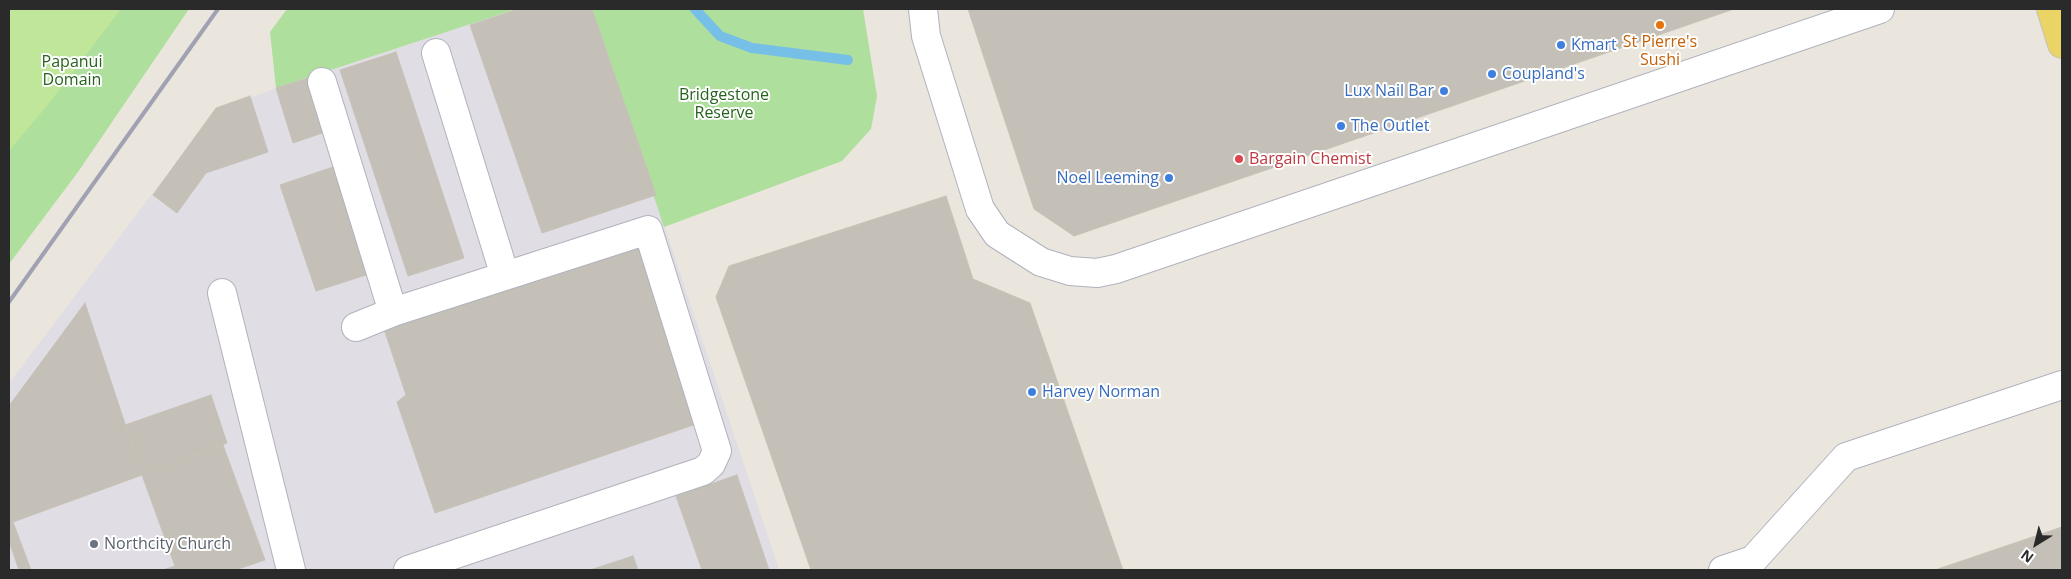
<!DOCTYPE html>
<style>
body{margin:0}
#map{position:relative;width:2071px;height:579px;overflow:hidden;background:#ebe6dd;font-family:"Open Sans",sans-serif}
canvas{display:block}
.frame{position:absolute;inset:0;border:10px solid #2a2a2a;pointer-events:none}
.north{position:absolute;left:2011px;top:519px;width:50px;height:50px;-webkit-text-stroke:4px #fff;paint-order:stroke;rotate:216deg;font-size:14px;font-weight:700;line-height:20px;text-align:center;color:#2a2a2a}
.north::after{content:'';display:block;margin:auto;width:18px;height:22px;background:#2a2a2a;clip-path:polygon(50% 0,100% 100%,50% 72%,0 100%)}
</style>
<div id="map">
<canvas width="2071" height="579"></canvas>
<div class="frame"></div>
<div class="north">N</div>
</div>
<script>
const ctx = document.querySelector('canvas').getContext('2d');
ctx.lineJoin = 'round';
function paint(path, color) {
  ctx.fillStyle = color;
  ctx.fill(path, 'evenodd');
}
function toPath(rows) {
  const path = new Path2D();
  for (const r of rows) {
    path.moveTo(r[0], r[1]);
    for (let i = 2; i < r.length; i += 2) path.lineTo(r[i], r[i + 1]);
  }
  return path;
}
function strokePath(path, color, width, dash) {
  ctx.strokeStyle = color;
  ctx.lineWidth = width;
  ctx.lineCap = dash ? 'butt' : 'round';
  ctx.setLineDash(dash || []);
  ctx.stroke(path);
}
function drawText(font, color, halo, rows, align = 'center') {
  ctx.font = font + ' "Open Sans",sans-serif';
  ctx.lineWidth = 4;
  ctx.setLineDash([]);
  ctx.textBaseline = 'middle';
  ctx.strokeStyle = halo;
  ctx.fillStyle = color;
  for (const [text, x, y, turn = 0] of rows) {
    ctx.save();
    ctx.translate(x, y);
    ctx.rotate((+turn || 0) * Math.PI / 180);
    ctx.textAlign = isNaN(turn) ? turn : align;
    if (halo) ctx.strokeText(text, 0, 0);
    ctx.fillText(text, 0, 0);
    ctx.restore();
  }
}
const industrial = toPath([
 [516,9,592,9,779,570,9,570,9,383,214,112,276,88]
]);
const green = toPath([
 [9,9,189,9,78,172,9,264],
 [287,9,516,9,276,88,270,32],
 [592,9,863,9,877,96,871,129,842,161,664,227]
]);
const pitch = toPath([
 [9,9,121,9,47,106,9,151]
]);
const stream = toPath([
 [695,9,720,36,752,48,848,60]
]);
const building = toPath([
 [518,9,592,9,656,195,542,233,470,25,518,9],
 [968,9,1734,9,1074,236,1034,209,968,9],
 [396,52,464,258,408,276,340,70,396,52],
 [308,78,325,132,293,143,276,88,308,78],
 [250,96,268,152,206,173,177,213,153,195,216,108,250,96],
 [333,167,369,274,316,291,280,185,333,167],
 [946,196,973,279,1030,303,1123,570,811,570,716,297,729,266,946,196],
 [636,239,699,423,435,513,397,402,406,395,383,326,636,239],
 [85,303,142,475,223,445,265,560,235,570,19,570,9,541,9,406,85,303],
 [211,395,227,443,142,475,125,425,211,395],
 [142,475,175,566,163,570,31,570,13,522,142,475],
 [737,475,769,570,702,570,676,496,737,475],
 [2062,527,2062,570,1935,570,2062,527],
 [633,556,638,570,590,570,633,556]
]);
const minor = toPath([
 [923,9,926,36,980,209,997,234,1041,262,1070,271,1097,273,1116,269,1880,9],
 [436,53,505,276],
 [322,82,393,312],
 [222,293,291,570],
 [356,327,393,312,648,230,717,451,711,464,703,471,408,570],
 [1723,570,1753,560,1846,457,2062,385]
]);
const major = toPath([
 [2051,9,2062,44]
]);
const rail = toPath([
 [9,302,218,9]
]);
const markers = [
 [1660,25,5,"#e8710a"],
 [1561,45,5,"#3f7fe0"],
 [1492,74,5,"#3f7fe0"],
 [1444,91,5,"#3f7fe0"],
 [1341,126,5,"#3f7fe0"],
 [1239,159,5,"#e0444e"],
 [1169,178,5,"#3f7fe0"],
 [1032,392,5,"#3f7fe0"],
 [94,544,5,"#6b7280"]
];
const foodNames = [
 ["St Pierre's",1660,42],
 ["Sushi",1660,60]
];
const shopNames = [
 ["Kmart",1571,45],
 ["Coupland's",1502,74],
 ["Lux Nail Bar",1434,91,"right"],
 ["The Outlet",1351,126],
 ["Noel Leeming",1159,178,"right"],
 ["Harvey Norman",1042,392]
];
const parkNames = [
 ["Papanui",72,62],
 ["Domain",72,80],
 ["Bridgestone",724,95],
 ["Reserve",724,113]
];
const healthNames = [
 ["Bargain Chemist",1249,159]
];
const worshipNames = [
 ["Northcity Church",104,544]
];
paint(industrial, '#e0dde4');
paint(green, '#aedf9c');
paint(pitch, '#bfe699');
strokePath(stream, '#76c0e8', 10);
paint(building, '#c4c0b8');
strokePath(building, '#c7c2b7', 1);
strokePath(minor, '#b0b2bd', 30);
strokePath(major, '#c3c3c3', 30);
strokePath(minor, '#fff', 28);
strokePath(major, '#e9d465', 28);
strokePath(rail, '#a0a1b3', 4);
for (const [x, y, r, color] of markers) {
  const dot = new Path2D();
  dot.arc(x, y, r, 0, 2 * Math.PI);
  ctx.fillStyle = color;
  ctx.fill(dot);
  strokePath(dot, '#fff', 2);
}
drawText('16px', '#c56008', '#fff', foodNames);
drawText('16px', '#366cbe', '#fff', shopNames, 'left');
drawText('16px', '#27631e', '#fff', parkNames);
drawText('16px', '#be3a42', '#fff', healthNames, 'left');
drawText('16px', '#5b616d', '#fff', worshipNames, 'left');
</script>
